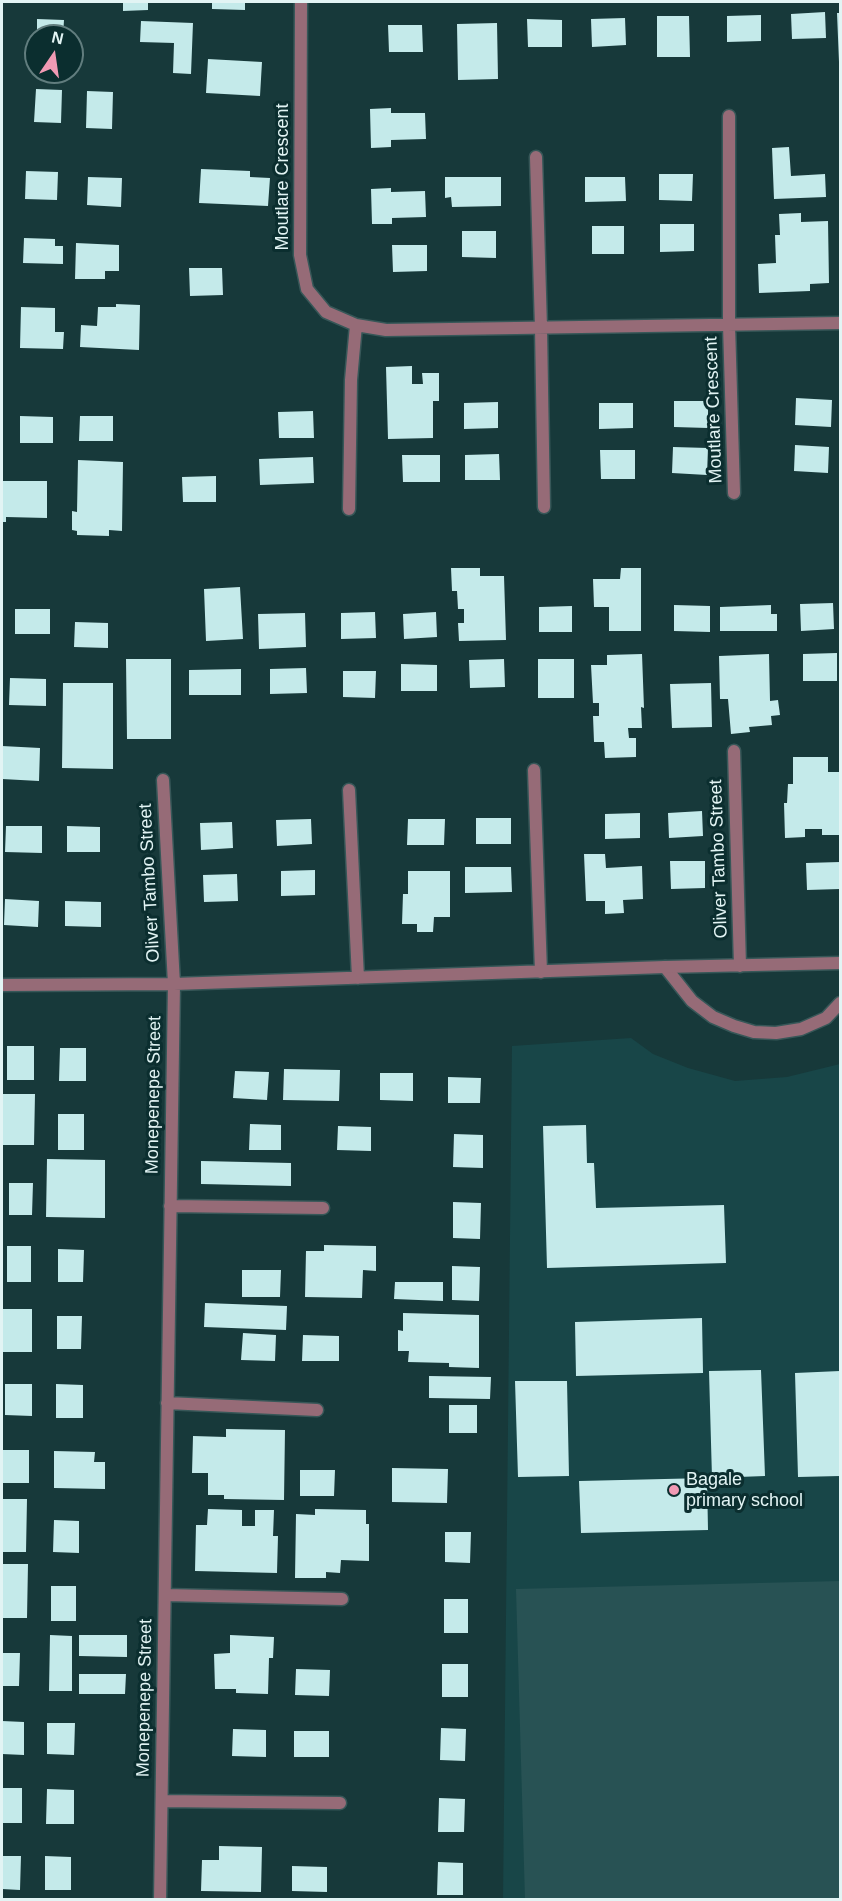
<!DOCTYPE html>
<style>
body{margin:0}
#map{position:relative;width:842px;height:1901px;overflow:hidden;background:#17393a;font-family:Arial,sans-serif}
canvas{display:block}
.frame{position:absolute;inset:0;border:3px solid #e2f4f4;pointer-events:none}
.north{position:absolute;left:24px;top:24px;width:60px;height:60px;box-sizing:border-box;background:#0b2e2f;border:2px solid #617d7e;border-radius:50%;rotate:13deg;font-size:16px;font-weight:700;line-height:24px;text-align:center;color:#e2f4f4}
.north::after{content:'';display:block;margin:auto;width:21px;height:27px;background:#f19ab4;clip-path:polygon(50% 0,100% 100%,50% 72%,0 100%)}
</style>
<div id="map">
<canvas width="842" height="1901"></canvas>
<div class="frame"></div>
<div class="north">N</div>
</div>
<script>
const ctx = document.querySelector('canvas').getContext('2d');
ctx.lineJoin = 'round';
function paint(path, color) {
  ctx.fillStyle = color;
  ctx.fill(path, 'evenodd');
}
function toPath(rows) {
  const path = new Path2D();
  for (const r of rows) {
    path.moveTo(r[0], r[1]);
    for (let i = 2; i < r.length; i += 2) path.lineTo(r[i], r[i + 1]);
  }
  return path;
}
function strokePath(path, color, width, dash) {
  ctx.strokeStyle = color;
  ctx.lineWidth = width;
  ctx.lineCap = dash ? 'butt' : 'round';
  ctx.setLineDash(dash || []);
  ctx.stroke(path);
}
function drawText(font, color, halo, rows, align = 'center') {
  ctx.font = font + ' Arial,sans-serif';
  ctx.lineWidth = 6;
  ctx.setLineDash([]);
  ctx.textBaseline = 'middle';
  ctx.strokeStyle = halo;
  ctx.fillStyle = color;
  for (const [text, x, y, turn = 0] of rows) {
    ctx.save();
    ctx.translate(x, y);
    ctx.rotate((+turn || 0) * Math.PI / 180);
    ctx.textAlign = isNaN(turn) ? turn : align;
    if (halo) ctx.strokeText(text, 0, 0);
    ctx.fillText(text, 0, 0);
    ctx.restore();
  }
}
const built = toPath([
 [631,1038,653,1054,688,1068,735,1081,787,1077,840,1064,840,1899,503,1900,512,1046]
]);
const green = toPath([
 [840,1581,840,1899,525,1899,516,1589]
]);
const building = toPath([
 [123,2,148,2,148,10,123,11],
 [212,2,245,2,245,10,212,9],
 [825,12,826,38,792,39,791,14],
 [837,13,840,13,840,62,839,62],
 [761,15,761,41,727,42,727,16],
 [657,16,689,16,690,57,657,57],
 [625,18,626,45,592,47,591,19],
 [37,19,64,20,63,36,37,36],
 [527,19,562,20,562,47,528,47],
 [141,21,193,23,191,74,173,73,174,43,140,42],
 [497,23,498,79,458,80,457,24],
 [388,25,422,25,423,52,389,52],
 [208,59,262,62,260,96,206,93],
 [36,89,62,90,61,123,34,122],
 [87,91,113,92,112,129,86,128],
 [391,108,391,113,425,113,426,139,391,140,391,147,371,148,370,109],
 [789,147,791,176,825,174,826,197,774,199,772,148],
 [201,169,250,171,250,177,270,178,268,206,199,203],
 [26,171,58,172,57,200,25,199],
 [659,174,693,174,692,201,659,200],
 [88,177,122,178,121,207,87,205],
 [445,177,501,177,501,206,452,207,451,197,445,198],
 [585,177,625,177,626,201,585,202],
 [391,188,391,192,425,191,426,217,392,218,392,224,372,224,371,189],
 [801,213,801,222,828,221,829,283,810,284,810,291,759,293,758,264,776,263,775,235,780,235,779,214],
 [660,224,694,224,694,251,660,252],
 [592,226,624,226,624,254,592,254],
 [462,231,496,231,496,258,462,257],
 [24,238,55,239,55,246,63,246,63,264,23,263],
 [76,243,119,245,119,271,105,271,105,279,75,279],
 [392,245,427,245,427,271,393,272],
 [189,268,222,268,223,295,190,296],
 [116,304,140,305,139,350,80,347,81,325,97,326,98,307,116,307],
 [21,307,55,308,55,332,64,332,63,349,20,348],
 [412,366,412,384,423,384,422,373,439,373,439,401,433,401,433,438,388,439,386,367],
 [796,398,832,400,831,427,795,425],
 [674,401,708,401,708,428,674,427],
 [498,402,498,428,464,429,464,403],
 [599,403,633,403,633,428,599,429],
 [313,411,314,438,279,438,278,412],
 [20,416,53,417,53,443,20,443],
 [80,416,113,416,113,441,79,441],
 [795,445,829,447,828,473,794,471],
 [673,447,708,448,707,475,672,473],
 [600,450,635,450,635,479,601,479],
 [499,454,500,480,465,480,465,455],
 [402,455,440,455,440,482,403,482],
 [313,457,314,483,260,485,259,459],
 [78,460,123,462,122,531,109,530,109,536,77,535,77,531,72,530,72,511,77,512],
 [216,476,216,502,183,502,182,477],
 [2,481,47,481,47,518,6,517,6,522,2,522],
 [451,568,480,568,480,576,504,576,506,640,459,641,458,623,464,623,464,609,458,609,457,591,452,591],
 [621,568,641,568,641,631,609,631,609,607,594,607,593,579,620,579],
 [240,587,243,639,206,641,204,589],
 [833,603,834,629,801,631,800,604],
 [674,605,710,606,710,632,674,631],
 [771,605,771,614,777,614,777,631,720,631,720,607],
 [572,606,572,632,539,632,539,607],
 [15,609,50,609,50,634,15,634],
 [375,612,376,638,341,639,341,613],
 [436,612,437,637,404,639,403,614],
 [305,613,306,647,259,649,258,614],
 [75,622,108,623,108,648,74,647],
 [837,653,837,681,803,681,803,654],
 [642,654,644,708,641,707,642,728,628,728,629,738,636,738,636,757,605,758,604,742,594,742,593,716,599,716,599,703,593,703,591,665,607,665,607,655],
 [769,654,770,701,778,700,780,715,771,716,772,725,749,727,750,732,731,734,728,699,720,699,719,656],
 [126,659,171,659,171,739,127,739],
 [504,659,505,687,470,688,469,660],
 [538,659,574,659,574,698,538,698],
 [401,664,437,665,437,691,401,691],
 [306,668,307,693,270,694,270,669],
 [241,669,241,695,189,695,189,670],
 [343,671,376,671,375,698,343,697],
 [10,678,46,679,46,706,9,705],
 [63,683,113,683,113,769,62,768],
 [711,683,712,727,672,728,670,684],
 [2,746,40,748,39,781,2,779],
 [793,757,828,757,828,772,840,772,840,835,822,835,822,829,805,829,805,837,785,838,784,803,787,803,788,784,793,784],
 [702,811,703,836,669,838,668,813],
 [640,813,640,838,605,839,605,814],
 [476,818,511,818,511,844,476,844],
 [311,819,312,844,277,846,276,820],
 [408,819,445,819,444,845,407,845],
 [232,822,233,848,201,850,200,823],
 [6,826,42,826,42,853,5,852],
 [67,826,100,827,100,852,67,852],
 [584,854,605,854,606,868,642,866,643,899,623,900,624,913,605,914,605,901,586,901],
 [670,861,705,861,705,888,671,889],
 [840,862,840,889,807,890,806,863],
 [465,867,511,867,512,892,465,893],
 [315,870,315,895,281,896,281,871],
 [408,871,450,871,450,917,434,917,433,932,417,932,417,924,402,924,403,894,408,894],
 [237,874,238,901,204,902,203,875],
 [5,899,39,901,38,927,4,925],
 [65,901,101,902,101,927,65,926],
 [7,1046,34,1046,34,1080,7,1080],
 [60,1048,86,1048,86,1081,59,1081],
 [284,1069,340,1070,339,1101,283,1100],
 [235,1071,269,1072,267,1100,233,1098],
 [380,1073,413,1073,413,1101,380,1100],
 [448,1077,481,1078,480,1103,448,1103],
 [2,1094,35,1094,34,1145,2,1145],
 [58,1114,84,1114,84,1150,58,1150],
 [250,1124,281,1125,281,1150,249,1150],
 [586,1125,587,1163,594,1163,596,1208,724,1205,726,1263,547,1268,543,1126],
 [338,1126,371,1127,371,1151,337,1150],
 [454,1134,483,1135,483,1168,453,1167],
 [47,1159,105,1160,105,1218,46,1217],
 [201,1161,291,1163,291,1186,201,1184],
 [9,1183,33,1183,32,1215,9,1215],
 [453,1202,481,1203,480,1239,453,1238],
 [324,1245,376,1246,376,1271,363,1270,362,1298,305,1297,306,1251,324,1251],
 [7,1246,31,1246,31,1282,7,1282],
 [58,1249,84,1250,83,1282,58,1282],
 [452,1266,480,1267,479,1301,452,1300],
 [242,1270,281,1270,280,1297,242,1297],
 [395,1282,443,1282,443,1301,394,1299],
 [205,1303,287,1306,286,1330,204,1327],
 [2,1309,32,1309,32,1352,2,1352],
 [403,1313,479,1315,479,1368,449,1367,449,1363,408,1362,409,1351,398,1351,398,1330,403,1331],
 [57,1316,82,1316,81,1349,57,1349],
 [702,1318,703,1373,576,1376,575,1322],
 [243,1333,276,1335,275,1361,241,1360],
 [303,1335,339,1336,339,1361,302,1361],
 [761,1370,765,1476,712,1478,709,1371],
 [840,1371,840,1476,798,1477,795,1373],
 [429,1376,491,1377,490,1399,429,1398],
 [515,1381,567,1381,569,1476,518,1477],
 [5,1384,32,1384,32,1416,5,1415],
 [56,1384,83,1385,83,1418,56,1418],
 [449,1405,477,1405,477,1433,449,1433],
 [226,1429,285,1430,284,1500,224,1499,224,1495,208,1495,208,1473,192,1473,193,1436,226,1437],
 [3,1450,29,1450,29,1483,3,1483],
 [54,1451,95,1452,94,1462,105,1462,105,1489,54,1488],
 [392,1468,448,1469,447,1503,392,1502],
 [300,1470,335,1470,334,1496,300,1496],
 [707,1478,708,1530,581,1533,579,1481],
 [2,1499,27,1499,26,1552,2,1552],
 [208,1509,242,1510,242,1526,255,1526,255,1510,274,1510,273,1536,278,1536,277,1573,195,1571,196,1525,207,1525],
 [315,1509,366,1510,366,1524,369,1524,369,1561,341,1560,340,1573,326,1572,326,1578,295,1578,296,1514,315,1515],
 [54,1520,79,1521,79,1553,53,1552],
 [445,1532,471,1532,470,1563,445,1562],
 [2,1564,28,1564,27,1618,2,1618],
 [51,1586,76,1586,76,1621,51,1621],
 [444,1599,468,1599,468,1633,444,1633],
 [50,1635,72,1636,72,1691,49,1691],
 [79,1635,127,1635,127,1657,79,1656],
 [230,1635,274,1637,273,1658,269,1658,268,1694,236,1693,236,1689,215,1689,214,1654,230,1653],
 [2,1653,20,1653,19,1686,2,1686],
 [442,1664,468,1664,468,1697,442,1697],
 [296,1669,330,1670,329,1696,295,1695],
 [79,1674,126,1674,125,1694,79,1694],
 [2,1721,24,1722,24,1755,2,1754],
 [47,1723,75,1723,74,1755,47,1754],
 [441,1728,466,1729,465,1761,440,1760],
 [233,1729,266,1730,266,1757,232,1756],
 [294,1731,329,1731,329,1757,294,1757],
 [2,1788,22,1788,22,1823,2,1823],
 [47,1789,74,1790,74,1824,46,1824],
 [439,1798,465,1799,464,1832,438,1832],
 [219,1846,262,1847,261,1892,201,1891,202,1860,219,1860],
 [2,1856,21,1856,20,1890,2,1889],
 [45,1856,71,1857,71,1890,45,1890],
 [438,1862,463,1863,463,1895,437,1895],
 [292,1866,327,1867,327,1892,292,1891]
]);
const lane = toPath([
 [665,967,692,1001,713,1017,734,1026,754,1032,776,1033,801,1029,826,1018,840,1003]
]);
const street = toPath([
 [301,2,300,255,307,289,326,312,356,325,386,330,840,323],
 [729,116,729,325,734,493],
 [536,157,541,328,544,507],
 [349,509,351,380,356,325],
 [734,751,740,966],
 [534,770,541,972],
 [349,790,358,978],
 [2,985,174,984,665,967,840,963],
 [170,1206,323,1208],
 [167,1403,317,1410],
 [165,1595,342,1599],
 [162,1801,340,1803],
 [160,1900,174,984,163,780]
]);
const markers = [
 [674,1490,6,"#f19ab4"]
];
const streetNames = [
 ["Moutlare Crescent",283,177,-90],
 ["Moutlare Crescent",714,410,-92],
 ["Oliver Tambo Street",719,859,-92],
 ["Oliver Tambo Street",150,883,-93],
 ["Monepenepe Street",154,1095,-89],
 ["Monepenepe Street",145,1698,-89]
];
const poiNames = [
 ["Bagale",686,1480],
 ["primary school",686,1501]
];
paint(built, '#184648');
paint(green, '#285254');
paint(building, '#c4eaea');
strokePath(lane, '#375758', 15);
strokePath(street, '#375758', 15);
strokePath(lane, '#966b77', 12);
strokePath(street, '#966b77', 12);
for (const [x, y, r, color] of markers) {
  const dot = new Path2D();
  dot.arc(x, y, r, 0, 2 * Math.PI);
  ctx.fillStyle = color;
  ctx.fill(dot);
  strokePath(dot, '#0b2e2f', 2);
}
drawText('18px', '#e2f4f4', '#0b2e2f', streetNames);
drawText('18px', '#e2f4f4', '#0b2e2f', poiNames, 'left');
</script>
